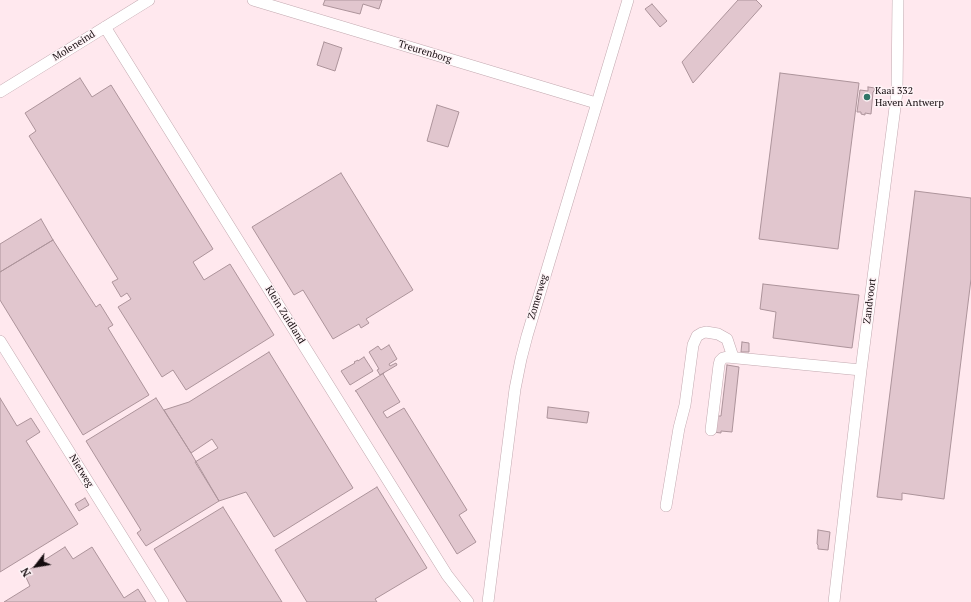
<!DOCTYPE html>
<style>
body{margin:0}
#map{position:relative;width:971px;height:602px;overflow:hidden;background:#fef3f6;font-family:"PT Serif",serif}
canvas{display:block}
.north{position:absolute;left:16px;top:546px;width:40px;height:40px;-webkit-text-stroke:3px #fef3f6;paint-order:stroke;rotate:239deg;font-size:11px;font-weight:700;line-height:16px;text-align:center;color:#150c0f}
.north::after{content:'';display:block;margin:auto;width:14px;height:18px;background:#150c0f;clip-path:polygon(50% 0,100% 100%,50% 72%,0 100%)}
</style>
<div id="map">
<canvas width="971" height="602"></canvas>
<div class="north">N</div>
</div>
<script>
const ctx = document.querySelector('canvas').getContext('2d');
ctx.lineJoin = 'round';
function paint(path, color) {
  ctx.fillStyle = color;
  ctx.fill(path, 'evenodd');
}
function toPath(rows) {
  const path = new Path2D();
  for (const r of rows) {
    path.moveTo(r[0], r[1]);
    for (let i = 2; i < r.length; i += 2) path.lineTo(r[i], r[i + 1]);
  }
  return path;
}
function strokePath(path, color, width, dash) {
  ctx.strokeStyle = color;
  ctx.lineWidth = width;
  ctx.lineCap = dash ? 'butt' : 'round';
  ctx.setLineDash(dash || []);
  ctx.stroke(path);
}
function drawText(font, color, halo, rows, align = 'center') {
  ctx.font = font + ' "PT Serif",serif';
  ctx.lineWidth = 3;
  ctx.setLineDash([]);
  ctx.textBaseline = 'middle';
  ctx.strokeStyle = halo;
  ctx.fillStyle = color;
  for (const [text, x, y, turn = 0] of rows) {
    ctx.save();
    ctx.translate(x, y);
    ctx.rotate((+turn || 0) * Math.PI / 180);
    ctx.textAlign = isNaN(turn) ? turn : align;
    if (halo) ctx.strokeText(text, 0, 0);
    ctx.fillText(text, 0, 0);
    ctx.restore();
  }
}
const built = toPath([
 [0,0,971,0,971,602,0,602]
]);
const building = toPath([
 [325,0,382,0,379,9,363,4,360,14,323,5,325,0],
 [738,0,756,0,762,6,693,83,682,62,738,0],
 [652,4,667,21,660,27,645,9,652,4],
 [324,42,342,48,335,71,317,65,324,42],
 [780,73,859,83,838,249,759,239,780,73],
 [80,78,92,97,111,85,213,249,193,262,204,280,230,264,274,335,186,390,173,370,162,377,118,307,131,299,127,293,121,297,112,282,118,279,29,136,36,131,25,113,80,78],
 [868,87,875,88,874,91,873,92,871,114,865,113,865,115,861,114,861,112,857,112,860,90,868,91,868,87],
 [437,105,459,112,448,147,427,141,437,105],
 [341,173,413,290,366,319,369,323,361,328,359,324,333,339,303,290,294,295,252,227,341,173],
 [915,191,971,198,971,279,944,499,902,493,902,500,877,497,915,191],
 [41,219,53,240,0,272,0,244,41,219],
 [53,240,96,307,100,304,113,325,108,328,149,395,83,435,0,300,0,272,53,240],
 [763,284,859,295,852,348,773,338,776,312,760,309,763,284],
 [742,342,749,343,749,352,741,352,742,342],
 [389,345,397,359,389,364,390,366,396,363,397,365,380,375,377,370,379,369,369,352,378,346,381,350,389,345],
 [269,352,353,488,274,537,246,492,219,501,195,462,218,448,212,439,191,453,164,410,189,402,269,352],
 [364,357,373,371,350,385,341,371,355,363,354,362,358,360,358,361,364,357],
 [727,365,739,367,732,432,721,431,721,433,713,432,714,416,721,416,727,365],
 [384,373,383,374,400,402,383,412,387,418,404,408,467,510,459,515,476,542,457,554,356,391,355,391,384,373],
 [0,398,17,426,31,418,40,432,26,441,78,524,0,572,0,398],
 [156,398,191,453,219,501,146,546,137,533,141,530,86,441,156,398],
 [548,407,589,412,587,423,547,418,548,407],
 [377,487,427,568,375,599,377,602,307,602,275,550,377,487],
 [85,498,89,505,79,511,75,504,85,498],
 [223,507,282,602,187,602,154,549,223,507],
 [818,530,830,532,828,550,818,549,818,545,817,544,818,530],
 [65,547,73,559,92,547,124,598,138,589,146,602,4,602,30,586,24,573,65,547]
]);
const minor = toPath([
 [253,0,596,103],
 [105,27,447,575,468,602],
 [0,92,149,0],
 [0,341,163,602],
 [711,430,719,365,720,361,723,358,727,357,861,370],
 [666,506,679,428,685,405,693,345,697,336,702,333,706,332,718,334,727,339,733,357],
 [488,602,515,389,521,359,527,336,628,0],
 [834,602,861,370,897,92,898,0]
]);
const markers = [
 [867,97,4,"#317568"]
];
const streetNames = [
 ["Moleneind",74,46,-32],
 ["Treurenborg",425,52,17],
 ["Zomerweg",538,297,-73],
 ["Zandvoort",870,301,-83],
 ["Klein Zuidland",285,315,58],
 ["Nietweg",81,471,58]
];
const poiNames = [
 ["Kaai 332",875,91],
 ["Haven Antwerp",875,103]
];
paint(built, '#ffe8ee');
paint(building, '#e1c6ce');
strokePath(building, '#ad949b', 1);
strokePath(minor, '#c3a9b0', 12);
strokePath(minor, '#fff', 11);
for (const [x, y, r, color] of markers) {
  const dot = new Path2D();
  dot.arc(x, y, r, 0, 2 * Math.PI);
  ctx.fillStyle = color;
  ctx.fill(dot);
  strokePath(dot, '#fef3f6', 1.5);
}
drawText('10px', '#150c0f', '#fef3f6', streetNames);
drawText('10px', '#150c0f', '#fef3f6', poiNames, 'left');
</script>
